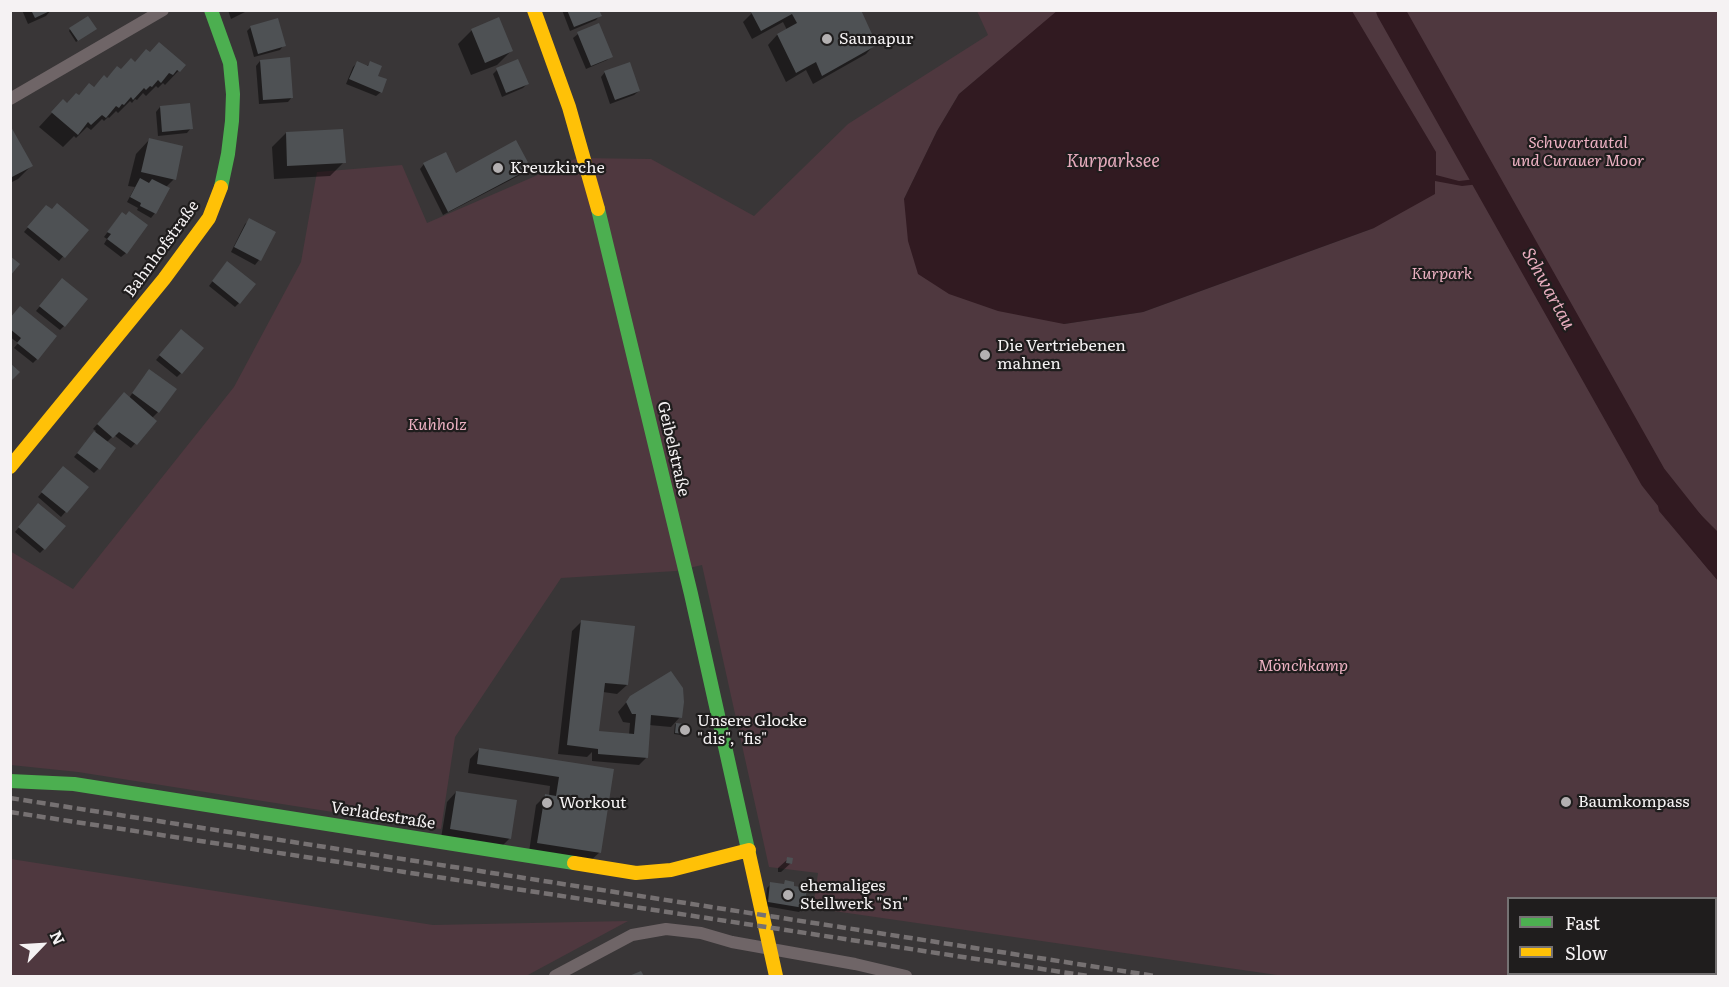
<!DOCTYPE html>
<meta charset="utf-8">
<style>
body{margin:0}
#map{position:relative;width:1729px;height:987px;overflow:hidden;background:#393637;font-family:Literata,serif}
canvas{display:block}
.frame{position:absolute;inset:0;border:12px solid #f5f2f3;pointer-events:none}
.legend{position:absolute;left:1507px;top:897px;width:210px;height:78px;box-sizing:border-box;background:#1f1d1d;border:2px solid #757273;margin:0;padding:8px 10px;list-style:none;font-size:18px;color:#f5f2f3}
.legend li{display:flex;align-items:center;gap:12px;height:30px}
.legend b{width:30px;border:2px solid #757273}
.north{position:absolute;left:12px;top:915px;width:60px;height:60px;-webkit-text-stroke:4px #1f1d1d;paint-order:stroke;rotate:65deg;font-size:16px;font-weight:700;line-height:24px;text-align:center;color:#f5f2f3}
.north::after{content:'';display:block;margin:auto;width:21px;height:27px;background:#f5f2f3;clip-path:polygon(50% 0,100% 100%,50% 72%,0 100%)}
</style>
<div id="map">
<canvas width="1729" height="987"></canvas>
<div class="frame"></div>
<ul class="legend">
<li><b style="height:8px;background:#4caf50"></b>Fast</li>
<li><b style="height:8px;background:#ffc107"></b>Slow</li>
</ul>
<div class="north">N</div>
</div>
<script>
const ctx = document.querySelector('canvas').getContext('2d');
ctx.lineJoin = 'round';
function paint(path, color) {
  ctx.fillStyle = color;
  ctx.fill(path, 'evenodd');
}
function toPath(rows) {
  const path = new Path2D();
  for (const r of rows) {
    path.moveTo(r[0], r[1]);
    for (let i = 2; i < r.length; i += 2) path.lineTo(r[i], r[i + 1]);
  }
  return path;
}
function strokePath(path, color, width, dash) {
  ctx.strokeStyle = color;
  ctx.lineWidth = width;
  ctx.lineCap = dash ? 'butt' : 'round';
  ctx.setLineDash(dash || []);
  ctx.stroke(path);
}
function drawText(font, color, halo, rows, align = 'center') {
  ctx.font = font + ' Literata,serif';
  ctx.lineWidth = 4.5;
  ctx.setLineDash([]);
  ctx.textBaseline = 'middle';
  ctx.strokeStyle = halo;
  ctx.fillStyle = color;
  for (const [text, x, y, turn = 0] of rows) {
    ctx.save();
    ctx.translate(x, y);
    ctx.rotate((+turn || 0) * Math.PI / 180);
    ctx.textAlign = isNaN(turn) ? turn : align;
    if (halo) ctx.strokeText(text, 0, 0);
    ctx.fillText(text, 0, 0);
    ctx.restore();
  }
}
const green = toPath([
 [977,11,1058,11,959,94,937,131,904,199,1064,324,1143,312,1374,228,1343,11,1718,11,1718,976,1284,976,813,908,818,873,769,867,702,565,676,571,561,578,455,737,441,829,78,772,11,765,10,551,73,589,234,387,301,262,317,172,402,165,427,223,577,158,651,159,754,216,848,124,988,35],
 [1508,898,1716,898,1716,974,1508,974],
 [11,859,433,925,628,921,526,976,11,976]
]);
const water = toPath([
 [1058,10,1352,11,1436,152,1436,175,1459,181,1485,178,1488,183,1462,186,1435,181,1435,194,1374,228,1143,312,1064,324,998,311,949,294,918,274,908,241,904,199,937,131,959,94],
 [1653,477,1683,497,1718,532,1718,581,1659,511]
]);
const shadow = toPath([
 [22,10,51,10,46,16,28,24],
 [228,10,249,10,231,19],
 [562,10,598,10,600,15,596,20,570,31],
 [859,10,875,44,866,54,813,84,806,70,786,82,768,45,777,35,787,30,783,22,752,39,743,22,752,13],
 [251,27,284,45,280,50,254,57,247,31],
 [70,29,93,30,76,42,69,31],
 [472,30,511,51,497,65,471,75,458,44],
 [578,34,611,56,607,60,586,69,573,38],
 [260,61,292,97,288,102,259,104,256,66],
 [134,63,184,65,165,85,163,83,158,88,156,86,146,96,143,93,137,100,135,99,132,103,130,101,118,113,116,111,109,118,108,117,104,121,102,119,91,130,87,127,76,138,74,136,63,147,39,127,63,101,66,104,78,96,89,85,93,88,104,77,106,79,117,68,120,71],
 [357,63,366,67,370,63,381,92,376,96,346,84,353,67],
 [497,70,527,84,523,88,502,97,493,74],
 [605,72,639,91,634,95,610,104,601,77],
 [160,107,191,128,187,133,158,136,156,112],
 [10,128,31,166,18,179,10,183],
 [286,133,344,162,330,176,274,179,272,147],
 [149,140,174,179,165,188,155,213,151,218,137,210,138,208,127,202,135,187,128,186,136,154],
 [424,164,456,175,529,167,522,174,443,215,420,169],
 [42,211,86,230,59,261,24,232],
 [118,218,126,253,121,257,104,244,107,239,104,237],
 [250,220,274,233,259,260,255,265,231,252,245,224],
 [223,267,239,303,235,307,209,286],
 [58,284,64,326,60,330,36,311],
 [10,319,37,359,33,363,14,348,18,343,10,337],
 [177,335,181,373,177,377,156,360],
 [145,375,158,412,152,418,155,421,131,448,114,435,107,442,98,469,94,473,74,457,96,431,93,429,120,398,129,398],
 [59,472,87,487,61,517,38,497],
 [34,509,44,549,40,553,15,532],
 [581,622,627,685,617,694,603,692,598,733,629,735,630,723,623,722,618,712,631,697,680,717,671,727,649,725,646,758,639,765,592,761,592,752,587,757,558,754,572,631],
 [675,724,684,726,681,735,674,734],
 [479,749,612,770,600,852,590,861,529,852,536,805,545,796,549,796,550,786,468,773,470,759],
 [456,792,510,838,501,847,441,838,447,802],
 [788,859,791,863,781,872,778,872,778,868],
 [786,882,803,908,799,912,765,906,767,888,771,884,782,886]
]);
const river = toPath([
 [1390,10,1653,477,1718,559]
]);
const building = toPath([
 [31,10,52,10,35,18],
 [567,10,599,10,602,16,574,27],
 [754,10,861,10,877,45,822,76,816,62,796,73,777,34,797,23,792,14,761,31,751,12],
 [88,16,97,29,78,41,69,28],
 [499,17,513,51,485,63,471,29],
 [278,18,286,46,258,54,250,26],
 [599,23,613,57,591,66,577,32],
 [159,42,186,65,180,72,177,70,173,75,169,73,161,83,158,80,152,87,150,86,146,90,144,88,133,100,131,97,124,105,122,104,119,108,116,106,106,118,102,115,91,125,88,122,78,135,51,112,63,99,67,103,76,93,79,95,89,83,94,87,104,75,107,78,117,66,121,69,131,58,135,62,146,49,150,52],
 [290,57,293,98,263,100,260,60],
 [518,59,529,84,506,93,496,68],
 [357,61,368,66,370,61,382,66,378,76,387,79,382,93,349,79],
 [630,62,640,91,615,100,604,71],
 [190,103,193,129,162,132,160,106],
 [10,125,33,166,10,178],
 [343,129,346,163,287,166,286,132],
 [149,138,183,146,176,180,141,172],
 [516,140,531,168,448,212,423,163,446,152,456,173],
 [140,178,149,183,152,179,170,188,156,214,140,206,141,203,130,197],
 [57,203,89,230,65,258,27,227,46,205,52,209],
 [129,211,148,225,127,254,107,239,111,234,107,232,122,212,126,215],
 [249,218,276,232,261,261,234,247],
 [10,256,20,264,10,276],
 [227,261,256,284,240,304,212,281],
 [62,278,88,299,65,327,39,306],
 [20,306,57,336,38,360,17,343,21,338,10,329,10,318],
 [181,329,204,348,182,374,159,355],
 [10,363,20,372,10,382],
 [149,369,177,389,159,413,132,393],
 [124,392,157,421,137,445,119,432,113,438,97,424],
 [94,431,116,448,100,470,77,453],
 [63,466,89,487,67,513,41,492],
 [38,503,66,526,45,550,18,527],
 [581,620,635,626,628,685,605,683,599,731,634,734,636,714,632,714,626,702,630,696,671,671,683,688,684,702,682,718,651,715,648,758,598,754,598,749,567,745],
 [676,723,685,724,684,734,675,733],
 [479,748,614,769,601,853,537,843,545,794,556,796,559,777,477,764],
 [456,791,517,800,511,839,450,829],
 [787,857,793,858,792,864,786,863],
 [785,880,794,882,794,886,807,888,804,908,768,902,770,882,784,884],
 [641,971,644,976,629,976]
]);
const street = toPath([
 [10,99,163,10],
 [555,976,632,935,666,929,701,933,732,942,855,964,906,976]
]);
const fast = toPath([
 [211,10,230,63,233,94,232,121,228,154,221,187],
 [598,209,691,594,749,854],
 [10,781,74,784,574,863]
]);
const slow = toPath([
 [534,10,569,107,598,209],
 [10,467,164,279,209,218,221,187],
 [749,854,776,976],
 [574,863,636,873,671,870,749,850]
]);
const rail = toPath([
 [10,798,1155,976],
 [10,812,1088,976]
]);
const markers = [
 [827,39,6,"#b3b0b1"],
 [498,168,6,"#b3b0b1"],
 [985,355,6,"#b3b0b1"],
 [685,730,6,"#b3b0b1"],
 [1566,802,6,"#b3b0b1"],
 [547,803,6,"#b3b0b1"],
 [788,895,6,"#b3b0b1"]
];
const poiNames = [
 ["Saunapur",839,39],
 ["Kreuzkirche",510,168],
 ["Die Vertriebenen",997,346],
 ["mahnen",997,364],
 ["Unsere Glocke",697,721],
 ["\"dis\", \"fis\"",697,739],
 ["Baumkompass",1578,802],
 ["Workout",559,803],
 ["ehemaliges",800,886],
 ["Stellwerk \"Sn\"",800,904]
];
const parkNames = [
 ["Schwartautal",1578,143],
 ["und Curauer Moor",1578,161],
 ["Kurpark",1442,274],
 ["Kuhholz",437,425],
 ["Mönchkamp",1303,666]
];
const streetNames = [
 ["Bahnhofstraße",162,249,-54],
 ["Geibelstraße",673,449,77],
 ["Verladestraße",383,816,9]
];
const waterNames = [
 ["Kurparksee",1113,162],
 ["Schwartau",1548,289,61]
];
paint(green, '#4f383f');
paint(water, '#311a21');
paint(shadow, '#0007');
strokePath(river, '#311a21', 28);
paint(building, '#4e5154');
strokePath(street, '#6f6567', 12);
strokePath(fast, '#4caf50', 14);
strokePath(slow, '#ffc107', 14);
strokePath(rail, '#767172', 4.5, [9, 4.5]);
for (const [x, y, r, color] of markers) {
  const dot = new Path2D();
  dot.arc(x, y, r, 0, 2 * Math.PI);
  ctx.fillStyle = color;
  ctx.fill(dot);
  strokePath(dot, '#1f1d1d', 2);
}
drawText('16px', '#f5f2f3', '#1f1d1d', poiNames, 'left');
drawText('italic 16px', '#ecb1c2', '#1f1d1d', parkNames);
drawText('16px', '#f5f2f3', '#1f1d1d', streetNames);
drawText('italic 18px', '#e6acbd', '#1f1d1d', waterNames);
</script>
